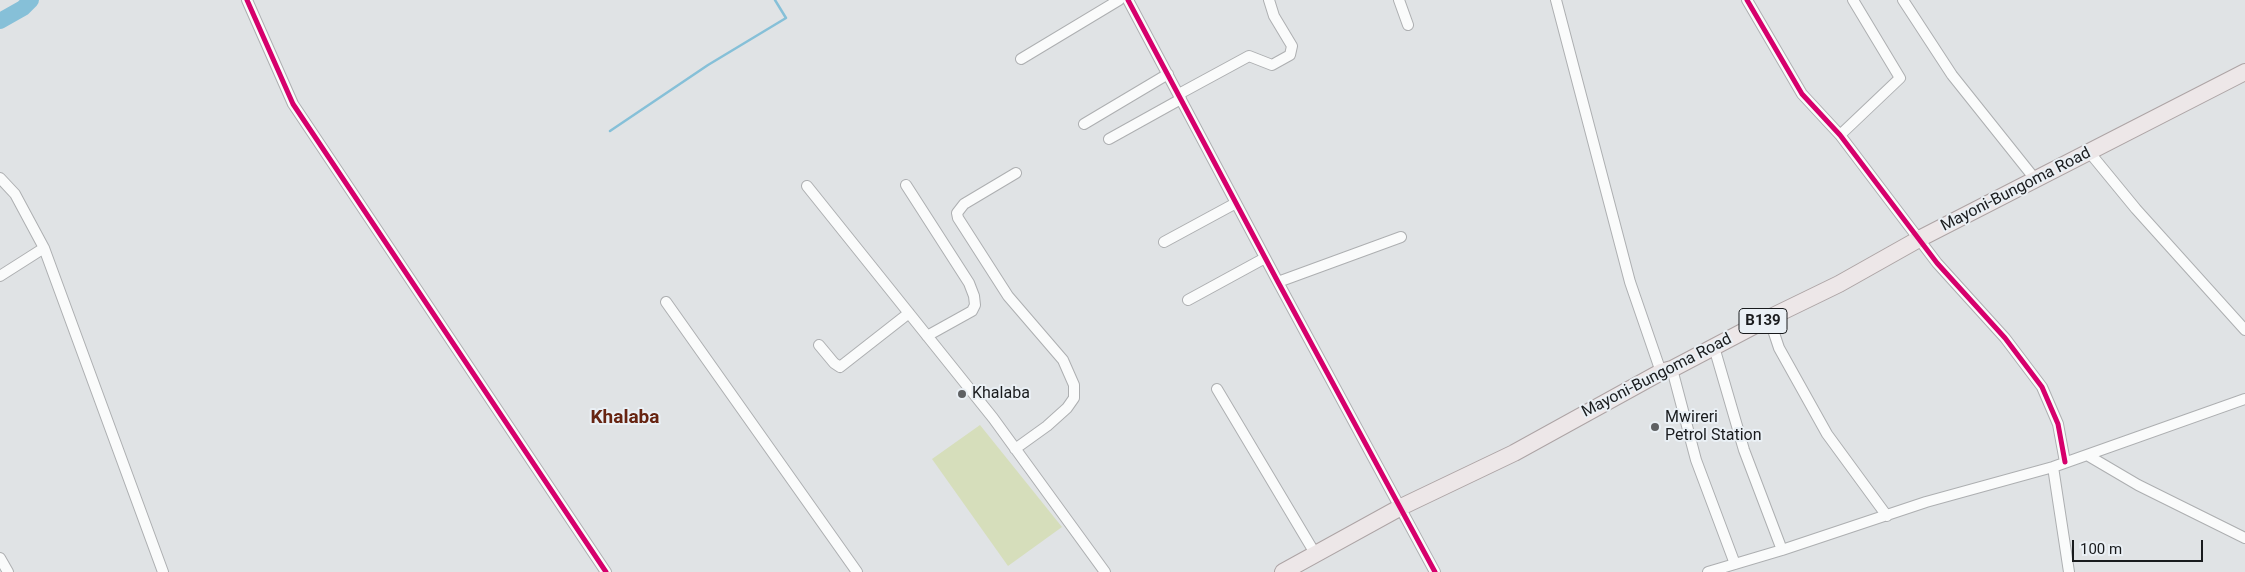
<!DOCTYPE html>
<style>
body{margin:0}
#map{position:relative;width:2245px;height:572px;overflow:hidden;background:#e0e3e5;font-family:Roboto,sans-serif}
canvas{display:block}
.scale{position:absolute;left:2072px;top:540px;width:131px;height:22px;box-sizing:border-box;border:2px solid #191b1d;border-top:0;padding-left:6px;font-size:15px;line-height:18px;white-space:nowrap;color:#191b1d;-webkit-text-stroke:4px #eaf0f5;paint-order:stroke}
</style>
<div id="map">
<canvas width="2245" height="572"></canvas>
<div class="scale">100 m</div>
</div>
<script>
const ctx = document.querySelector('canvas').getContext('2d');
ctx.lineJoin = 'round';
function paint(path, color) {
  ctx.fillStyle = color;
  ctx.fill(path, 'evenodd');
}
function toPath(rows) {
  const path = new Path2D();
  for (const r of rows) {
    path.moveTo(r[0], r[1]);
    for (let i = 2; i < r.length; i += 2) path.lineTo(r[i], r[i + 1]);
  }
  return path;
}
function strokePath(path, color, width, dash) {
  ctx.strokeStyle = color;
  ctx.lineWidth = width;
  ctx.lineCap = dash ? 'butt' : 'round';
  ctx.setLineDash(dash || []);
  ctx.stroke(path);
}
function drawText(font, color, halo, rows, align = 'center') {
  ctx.font = font + ' Roboto,sans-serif';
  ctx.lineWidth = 4;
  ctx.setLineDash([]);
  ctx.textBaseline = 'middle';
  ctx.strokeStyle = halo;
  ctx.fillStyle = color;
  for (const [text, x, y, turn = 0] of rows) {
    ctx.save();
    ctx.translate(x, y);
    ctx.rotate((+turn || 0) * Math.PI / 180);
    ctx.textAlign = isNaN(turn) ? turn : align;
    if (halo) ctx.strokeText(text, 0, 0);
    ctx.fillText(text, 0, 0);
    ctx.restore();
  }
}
const green = toPath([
 [980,425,1062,527,1008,566,932,459]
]);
const stream = toPath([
 [610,131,708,65,786,18,775,0]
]);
const river = toPath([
 [0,21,23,8,31,0]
]);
const minor = toPath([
 [247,0,293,104,606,572],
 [1128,0,1278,282,1435,572],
 [1399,0,1408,25],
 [1556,0,1630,282,1661,372],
 [1747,0,1802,94,1840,135,1937,263,2005,338,2042,387,2058,424,2065,462],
 [1903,0,1952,75,2035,179],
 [1021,59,1119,0],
 [1179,94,1249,56,1272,65,1290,55,1292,46,1274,16,1269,0],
 [1084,124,1168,74],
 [1840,135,1900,78,1853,0],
 [1109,139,1181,99],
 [2090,153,2136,209,2245,330],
 [0,178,15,194,44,248,163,572],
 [906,185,969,283,974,296,975,305,972,311,927,336],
 [807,186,993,418,1105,572],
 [1164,242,1236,203],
 [0,276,44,248],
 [1278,282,1401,237],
 [1188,300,1265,258],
 [666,302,857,572],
 [1769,318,1779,348,1827,434,1887,516],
 [819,345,834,363,840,367,909,313],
 [1714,347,1744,450,1782,550],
 [1672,369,1696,460,1735,564],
 [1217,389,1316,555],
 [1015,449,1047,426,1067,408,1074,398,1074,385,1063,360,1008,296,958,218,957,213,964,204,1016,173],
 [2087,455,2138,485,2245,538],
 [2053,467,2069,572],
 [0,558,8,572],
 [1708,572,1782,550,1926,502,2053,467,2245,399]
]);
const primary = toPath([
 [1283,572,1401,507,1514,453,1661,372,1672,369,1769,318,1839,284,1919,239,2245,72]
]);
const cycleway = toPath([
 [247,0,293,104,606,572],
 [1128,0,1278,282,1435,572],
 [1747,0,1802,94,1840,135,1937,263,2005,338,2042,387,2058,424,2065,462]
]);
const markers = [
 [962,394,5,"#5f6163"],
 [1655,427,5,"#5f6163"]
];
const shields = [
 [1763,321,48]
];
const shieldNames = [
 ["B139",1763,321]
];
const streetNames = [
 ["Mayoni-Bungoma Road",2016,190,-27],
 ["Mayoni-Bungoma Road",1657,376,-27]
];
const poiNames = [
 ["Khalaba",972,394],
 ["Mwireri",1665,418],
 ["Petrol Station",1665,436]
];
const quarterNames = [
 ["Khalaba",625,418]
];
paint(green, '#d6debb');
strokePath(stream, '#86c0d8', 2.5);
strokePath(river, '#86c0d8', 16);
strokePath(minor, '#adafb1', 12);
strokePath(primary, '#ada4a5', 18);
strokePath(minor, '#fafbfb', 10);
strokePath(primary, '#ede7e8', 16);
strokePath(cycleway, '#d6006c', 5);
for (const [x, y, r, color] of markers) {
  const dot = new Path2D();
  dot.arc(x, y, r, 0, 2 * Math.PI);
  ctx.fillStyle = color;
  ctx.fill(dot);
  strokePath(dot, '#eaf0f5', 2);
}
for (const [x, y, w] of shields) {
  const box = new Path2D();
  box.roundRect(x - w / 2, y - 12.5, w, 25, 4);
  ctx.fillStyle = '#eaf0f5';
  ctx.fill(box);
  strokePath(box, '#191b1d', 1);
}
drawText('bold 15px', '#191b1d', null, shieldNames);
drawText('16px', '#191b1d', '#eaf0f5', streetNames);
drawText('16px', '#191b1d', '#eaf0f5', poiNames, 'left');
drawText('bold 19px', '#672411', '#eaf0f5', quarterNames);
</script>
